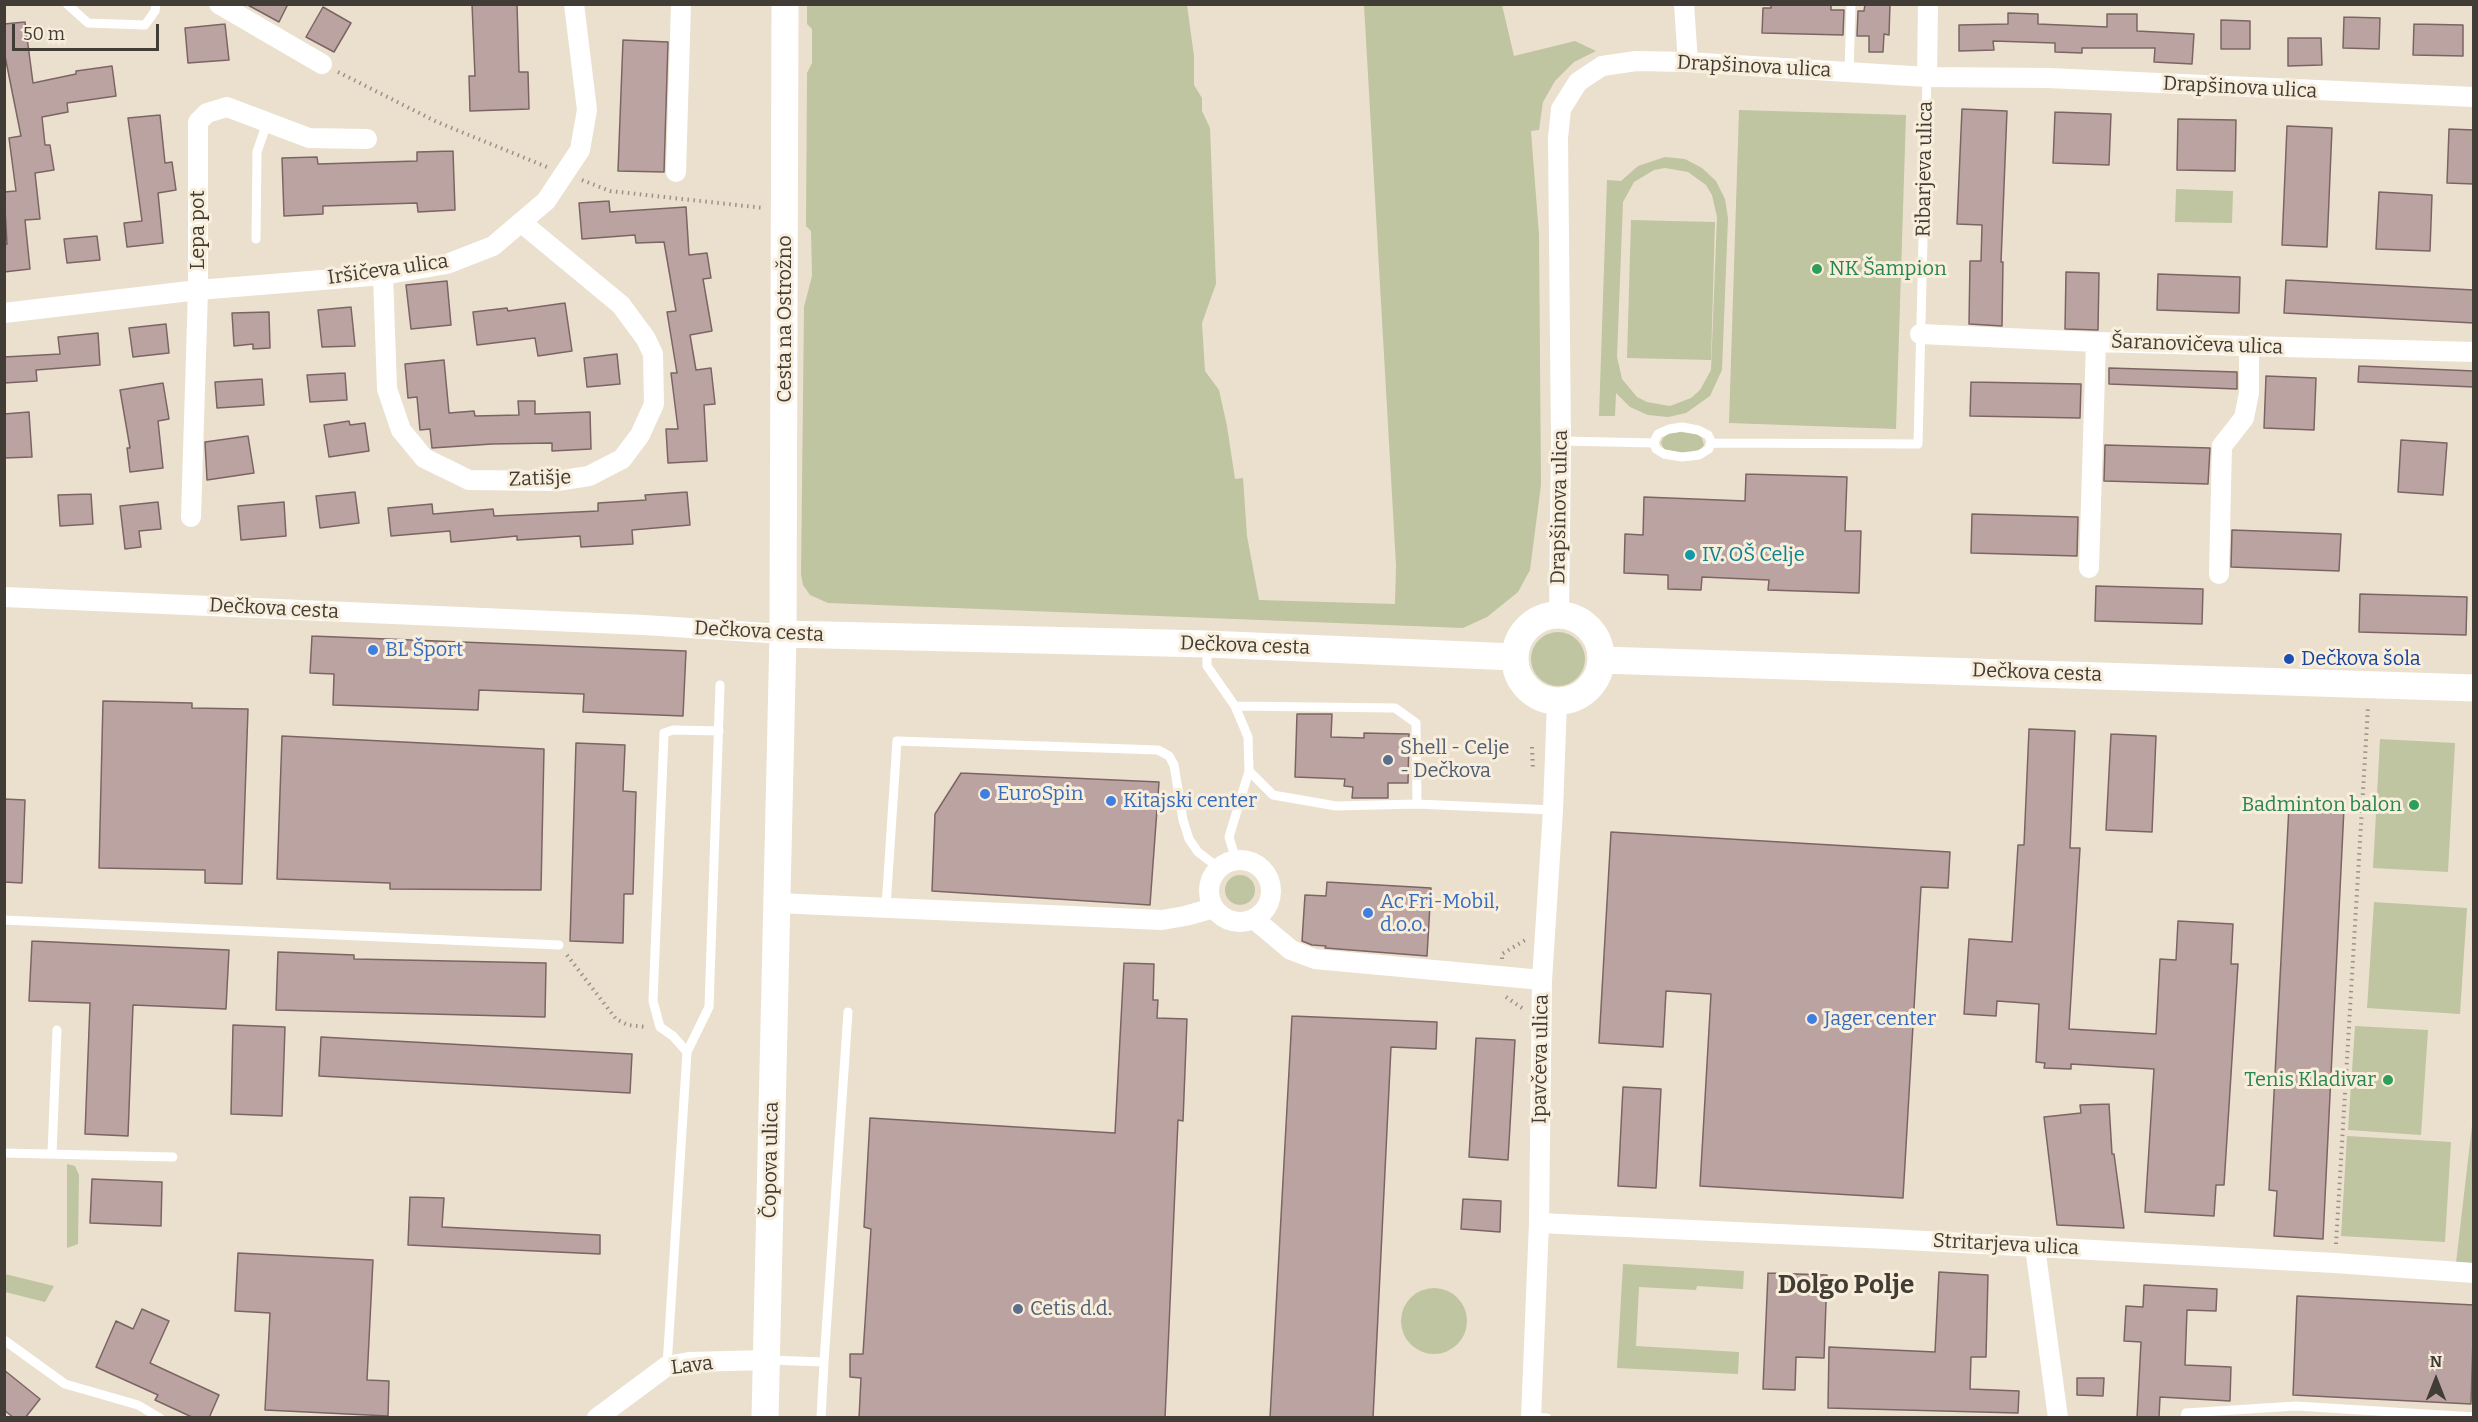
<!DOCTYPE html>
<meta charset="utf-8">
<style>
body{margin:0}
#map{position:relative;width:2478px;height:1422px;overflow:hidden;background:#ebe0ce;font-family:Bitter,serif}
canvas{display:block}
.frame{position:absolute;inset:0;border:6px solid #413c35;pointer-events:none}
.north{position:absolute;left:2406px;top:1350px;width:60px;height:60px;-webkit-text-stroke:4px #f8eedb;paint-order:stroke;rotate:0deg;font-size:16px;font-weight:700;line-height:24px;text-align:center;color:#413c35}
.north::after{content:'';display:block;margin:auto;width:21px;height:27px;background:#413c35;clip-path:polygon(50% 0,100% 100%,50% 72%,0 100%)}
.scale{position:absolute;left:12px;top:24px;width:147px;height:27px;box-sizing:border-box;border:3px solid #413c35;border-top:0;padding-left:8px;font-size:18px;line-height:21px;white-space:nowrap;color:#413c35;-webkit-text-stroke:4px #f8eedb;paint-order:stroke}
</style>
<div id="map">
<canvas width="2478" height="1422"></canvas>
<div class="frame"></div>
<div class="north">N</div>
<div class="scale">50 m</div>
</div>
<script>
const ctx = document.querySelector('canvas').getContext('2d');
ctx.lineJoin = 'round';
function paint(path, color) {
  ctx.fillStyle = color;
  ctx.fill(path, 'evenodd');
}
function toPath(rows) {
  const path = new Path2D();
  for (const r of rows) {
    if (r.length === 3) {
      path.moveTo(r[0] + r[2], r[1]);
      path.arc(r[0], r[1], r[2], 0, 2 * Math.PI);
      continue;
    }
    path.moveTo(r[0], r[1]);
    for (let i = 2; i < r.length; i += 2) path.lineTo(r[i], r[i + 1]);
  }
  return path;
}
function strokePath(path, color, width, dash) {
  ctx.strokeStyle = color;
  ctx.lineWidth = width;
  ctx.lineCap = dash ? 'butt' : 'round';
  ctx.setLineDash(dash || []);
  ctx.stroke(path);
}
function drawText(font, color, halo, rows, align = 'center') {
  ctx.font = font + ' Bitter,serif';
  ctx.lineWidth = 6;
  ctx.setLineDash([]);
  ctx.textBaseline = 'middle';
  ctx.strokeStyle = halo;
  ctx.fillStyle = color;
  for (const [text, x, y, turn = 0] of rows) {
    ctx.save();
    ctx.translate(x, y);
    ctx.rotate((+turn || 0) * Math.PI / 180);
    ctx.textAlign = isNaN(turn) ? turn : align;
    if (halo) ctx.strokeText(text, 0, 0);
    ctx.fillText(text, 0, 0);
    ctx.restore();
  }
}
const green = toPath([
 [807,5,1187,5,1194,56,1194,85,1202,98,1202,111,1210,128,1216,284,1202,323,1205,371,1219,390,1227,426,1235,479,1243,478,1247,536,1259,600,1395,604,1396,565,1364,5,1502,5,1514,56,1575,41,1596,51,1574,62,1555,81,1543,102,1539,130,1531,131,1539,235,1541,485,1530,570,1518,592,1487,617,1463,628,828,603,810,595,803,585,801,575,804,307,812,276,811,231,806,226,807,73,812,63,812,29,807,24],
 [1739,110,1906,115,1896,429,1729,423],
 [1665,157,1685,159,1702,168,1716,181,1725,199,1728,218,1722,370,1710,396,1686,413,1668,417,1648,415,1630,407,1616,393,1615,416,1599,416,1607,180,1621,181,1638,166],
 [1665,168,1688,172,1706,185,1712,195,1717,217,1711,370,1700,390,1691,398,1670,406,1647,402,1637,397,1622,379,1617,357,1623,202,1634,182,1654,170],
 [2176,189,2233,191,2232,223,2175,222],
 [1631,220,1715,222,1711,360,1627,358],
 [1680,432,1697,434,1702,438,1704,445,1701,449,1684,454,1664,449,1661,443,1663,438,1668,434],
 [1558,659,27],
 [2380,739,2455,743,2448,872,2373,868],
 [1240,890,15],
 [2374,902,2467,908,2460,1014,2367,1008],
 [2355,1026,2428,1030,2421,1135,2348,1130],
 [2473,1117,2473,1264,2456,1263],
 [2347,1136,2451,1142,2445,1242,2341,1236],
 [67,1164,75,1166,79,1175,78,1244,67,1248],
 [1623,1264,1744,1271,1743,1289,1697,1286,1696,1290,1639,1287,1636,1346,1739,1352,1738,1374,1617,1368],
 [4,1274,5,1274,54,1286,45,1302,5,1292],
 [1434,1321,33]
]);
const building = toPath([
 [246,4,288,4,279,22,246,4],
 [472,4,517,4,519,72,528,72,529,109,470,111,469,76,475,76,472,4],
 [1771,4,1831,4,1831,10,1844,10,1843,35,1762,33,1763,8,1771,8,1771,4],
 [1865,4,1890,4,1889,35,1884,34,1883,52,1869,52,1869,36,1857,36,1858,11,1864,11,1865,4],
 [323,7,351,23,334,52,306,37,323,7],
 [2008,13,2038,14,2038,24,2107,27,2107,14,2137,14,2137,31,2194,34,2192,64,2154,62,2155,48,2082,48,2082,53,2055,52,2055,43,1993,41,1994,50,1959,51,1959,25,2008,24,2008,13],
 [2344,17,2380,18,2379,49,2343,48,2344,17],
 [2221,20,2250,21,2250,49,2221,49,2221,20],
 [25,22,33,83,76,74,76,71,112,66,116,96,67,103,68,112,42,117,45,145,50,145,54,170,35,173,40,219,25,220,30,269,4,272,4,245,7,244,4,192,16,191,9,138,21,136,4,51,4,24,25,22],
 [225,24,229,60,188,63,185,28,225,24],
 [2414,24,2463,25,2463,56,2413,55,2414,24],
 [2288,38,2321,38,2322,65,2288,66,2288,38],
 [623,40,668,42,664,172,618,171,623,40],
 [1962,109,2007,111,2001,262,2003,262,2002,326,1969,324,1970,261,1981,261,1982,225,1957,224,1962,109],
 [2055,112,2111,114,2109,165,2053,163,2055,112],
 [160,115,165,163,172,162,176,190,158,193,163,243,127,247,124,223,142,221,128,118,160,115],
 [2178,119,2236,120,2235,171,2177,170,2178,119],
 [2287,126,2332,128,2327,247,2282,245,2287,126],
 [2449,129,2474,130,2474,184,2447,183,2449,129],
 [453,151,455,210,418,212,417,203,323,206,323,214,284,216,282,158,317,157,318,164,417,161,417,152,453,151],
 [2379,192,2432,195,2430,251,2376,249,2379,192],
 [609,201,610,212,686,207,689,255,707,253,711,278,703,279,712,331,690,335,696,370,711,368,715,404,704,405,707,461,668,463,666,429,678,429,671,373,677,373,667,312,676,311,664,242,636,243,635,235,582,239,579,203,609,201],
 [97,236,100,260,67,263,64,239,97,236],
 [2066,272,2099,273,2098,330,2065,329,2066,272],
 [2158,274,2240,277,2239,313,2157,310,2158,274],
 [2286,280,2474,290,2474,323,2284,313,2286,280],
 [447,281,451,325,411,329,406,285,447,281],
 [565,303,572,351,538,356,535,338,477,345,473,312,507,308,508,311,565,303],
 [351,307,355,346,322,347,318,310,351,307],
 [269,312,270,348,253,349,253,344,234,346,232,313,269,312],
 [166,324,169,353,133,357,129,328,166,324],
 [98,333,100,365,36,370,37,381,4,383,4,357,60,354,58,337,98,333],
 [617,354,620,384,587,387,584,358,617,354],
 [444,360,449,413,474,411,475,416,519,415,518,401,535,401,535,414,590,412,591,449,552,451,552,443,492,444,432,448,430,429,420,430,417,397,408,398,405,364,444,360],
 [2359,366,2474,371,2474,387,2358,382,2359,366],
 [2109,368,2237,372,2237,389,2109,384,2109,368],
 [345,373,347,400,310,402,307,375,345,373],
 [2266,376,2316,378,2314,430,2264,428,2266,376],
 [262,379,264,405,217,408,215,382,262,379],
 [1971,382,2081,384,2080,418,1970,416,1971,382],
 [163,383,169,419,158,421,163,468,130,472,127,448,130,448,120,390,163,383],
 [29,412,32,457,4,458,4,414,29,412],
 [349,421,350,425,365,423,369,451,329,457,324,425,349,421],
 [248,436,254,473,207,480,205,442,248,436],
 [2401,440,2447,443,2443,495,2398,492,2401,440],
 [2105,445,2210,448,2208,484,2104,481,2105,445],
 [1746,474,1847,477,1845,531,1861,531,1859,593,1768,590,1769,580,1702,577,1701,590,1668,589,1668,575,1624,573,1625,534,1643,535,1644,497,1745,501,1746,474],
 [355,492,359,523,320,528,316,496,355,492],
 [687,492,690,525,632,530,633,544,581,547,580,536,517,540,517,536,451,542,450,531,391,536,388,508,432,504,433,514,493,509,494,516,598,511,598,503,646,500,645,495,687,492],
 [91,494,93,524,60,526,58,495,91,494],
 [158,502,161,529,139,531,141,547,125,549,120,506,158,502],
 [284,502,286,536,241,540,238,506,284,502],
 [1972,514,2078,517,2077,556,1971,553,1972,514],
 [2232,530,2341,534,2339,571,2231,567,2232,530],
 [2096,586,2203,589,2202,624,2095,621,2096,586],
 [2360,594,2467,597,2466,635,2359,632,2360,594],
 [312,636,686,651,683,716,583,712,584,694,479,690,478,710,333,705,334,674,310,673,312,636],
 [103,701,192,703,192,708,248,709,242,884,205,883,205,870,99,868,103,701],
 [1297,714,1332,714,1331,737,1364,738,1364,733,1409,734,1408,783,1388,783,1388,798,1352,798,1353,787,1344,786,1345,779,1295,777,1297,714],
 [2029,729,2075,731,2070,848,2080,848,2069,1029,2156,1034,2160,959,2176,960,2178,921,2233,924,2231,964,2238,964,2224,1185,2216,1185,2214,1216,2145,1212,2154,1069,2071,1064,2071,1069,2044,1068,2045,1063,2036,1062,2039,1004,1997,1001,1996,1016,1964,1014,1969,939,2012,942,2018,845,2024,845,2029,729],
 [2111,734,2156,736,2152,832,2106,830,2111,734],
 [282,736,544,749,541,890,390,889,390,883,277,879,282,736],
 [576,743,625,745,623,791,636,792,633,894,624,894,623,943,570,941,576,743],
 [961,773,1159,782,1150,905,932,891,935,814,961,773],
 [4,799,25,800,22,883,4,882,4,799],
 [2289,806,2344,808,2323,1239,2274,1236,2277,1191,2269,1190,2289,806],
 [1611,832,1950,852,1948,888,1921,887,1903,1198,1700,1186,1711,994,1666,991,1663,1047,1599,1043,1611,832],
 [1327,882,1431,888,1427,956,1325,948,1326,946,1312,945,1302,941,1305,895,1326,896,1327,882],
 [32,941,229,950,226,1009,133,1005,128,1136,85,1134,90,1003,29,1001,32,941],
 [278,952,354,955,354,959,546,963,545,1017,276,1010,278,952],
 [1124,963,1154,964,1153,1000,1158,1000,1157,1018,1187,1019,1183,1121,1178,1120,1165,1418,859,1418,861,1378,850,1377,850,1354,863,1354,871,1229,864,1227,870,1118,1115,1133,1124,963],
 [1292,1016,1437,1022,1436,1049,1391,1047,1373,1418,1270,1418,1292,1016],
 [233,1025,285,1027,282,1116,231,1114,233,1025],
 [321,1037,632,1054,630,1093,319,1076,321,1037],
 [1476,1038,1515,1040,1508,1160,1469,1157,1476,1038],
 [1623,1087,1661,1089,1656,1188,1618,1186,1623,1087],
 [2109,1104,2112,1154,2114,1154,2124,1228,2057,1225,2044,1117,2081,1113,2080,1105,2109,1104],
 [92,1179,162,1182,161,1226,90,1223,92,1179],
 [410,1197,444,1198,442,1227,600,1235,600,1254,408,1245,410,1197],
 [1463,1199,1501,1201,1500,1232,1461,1229,1463,1199],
 [238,1253,373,1260,367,1380,389,1381,388,1416,265,1410,270,1313,235,1311,238,1253],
 [1939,1272,1988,1275,1986,1357,1971,1357,1970,1389,2019,1391,2018,1413,1828,1408,1829,1347,1935,1352,1939,1272],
 [1768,1273,1827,1275,1824,1358,1796,1357,1795,1390,1763,1389,1768,1273],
 [2144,1285,2217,1289,2216,1311,2187,1310,2185,1365,2231,1367,2230,1401,2160,1397,2159,1418,2137,1418,2141,1342,2124,1341,2126,1306,2143,1307,2144,1285],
 [2297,1296,2474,1305,2471,1404,2293,1395,2297,1296],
 [142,1309,169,1321,150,1363,219,1395,209,1418,194,1418,155,1400,158,1395,96,1367,116,1321,133,1329,142,1309],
 [4,1370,40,1399,25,1418,14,1418,4,1410,4,1370],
 [2077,1378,2104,1378,2103,1396,2077,1395,2077,1378]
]);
const path = toPath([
 [338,72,437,122,547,167],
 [582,180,610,191,764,208],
 [1532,747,1533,770],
 [567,955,616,1019,628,1025,646,1027],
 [1502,959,1502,954,1527,939],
 [1506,997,1522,1008],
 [2336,1244,2368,707]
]);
const lane = toPath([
 [67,4,88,23,145,25,155,11,156,4],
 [1849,73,1851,4],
 [256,239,257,152,267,123],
 [1682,427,1698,430,1708,435,1711,441,1709,449,1699,455,1682,457,1664,454,1656,449,1654,442,1658,434,1669,429,1682,427],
 [1561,441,1654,443],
 [1711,443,1918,444,1927,77],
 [1207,646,1207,666,1235,706,1395,708,1416,723,1417,804],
 [1235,706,1248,737,1249,771,1273,795,1336,806,1417,804,1553,810],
 [1236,860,1229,837,1249,771],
 [886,907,897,741,1158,750,1169,756,1174,765,1183,820,1189,839,1198,852,1219,868],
 [4,920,559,945],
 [687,1052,673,1036,660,1027,653,1001,664,733,673,730,719,731],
 [4,1153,173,1157],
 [52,1154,57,1030],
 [4,1340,65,1384,138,1405,160,1418],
 [769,1360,824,1362,848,1012],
 [667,1366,687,1052,709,1007,720,685],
 [1531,1417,1547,1418],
 [821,1418,824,1362],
 [2185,1418,2186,1413,2296,1406,2474,1417]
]);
const street = toPath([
 [219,4,322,64],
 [1684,4,1688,62],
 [1927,77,1928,4],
 [676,172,681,4],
 [383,275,387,389,401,430,424,458,469,480,557,481,589,476,622,459,640,435,654,404,653,354,646,339,621,305,522,223],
 [4,313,198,290,383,275,447,264,493,246,546,201,580,150,587,110,574,4],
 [1920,334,2096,342,2474,352],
 [191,517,198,290,198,122,207,113,227,107,309,138,367,139],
 [2089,568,2096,342],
 [2219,574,2222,446,2244,418,2249,393,2249,346],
 [4,597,644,625,783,634],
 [1559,616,1561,441,1558,138,1561,109,1578,82,1602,66,1636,61,1688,62,1927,77,2048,78,2474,97],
 [1240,891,31],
 [777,903,1162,920,1185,916,1214,908],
 [1254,919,1291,950,1315,959,1542,980],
 [1539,1223,1888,1239,2335,1263,2474,1273],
 [2035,1247,2058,1418],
 [597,1418,667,1366,689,1362,767,1360],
 [1531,1418,1539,1223,1542,980,1553,810,1557,701]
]);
const secondary = toPath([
 [1558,658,43],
 [783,634,1207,644,1515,657],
 [1601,660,2474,688],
 [765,1418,783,634,785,4]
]);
const markers = [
 [1817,269,6,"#2e9e5b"],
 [1690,555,6,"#0f9aa8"],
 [373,650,6,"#3f7fe0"],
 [2289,659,6,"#1a4fb4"],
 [1388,760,6,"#5c6f8a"],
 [985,794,6,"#3f7fe0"],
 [1111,801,6,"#3f7fe0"],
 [2414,805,6,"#2e9e5b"],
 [1368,913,6,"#3f7fe0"],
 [1812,1019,6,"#3f7fe0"],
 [2388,1080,6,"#2e9e5b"],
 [1018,1309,6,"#5c6f8a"]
];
const streetNames = [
 ["Drapšinova ulica",1754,67,3],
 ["Drapšinova ulica",2240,88,3],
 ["Ribarjeva ulica",1925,169,-89],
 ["Lepa pot",198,230,-90],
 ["Iršičeva ulica",388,270,-8],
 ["Cesta na Ostrožno",785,319,-90],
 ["Šaranovičeva ulica",2197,345,2],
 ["Zatišje",540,479,-2],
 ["Drapšinova ulica",1560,507,-89],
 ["Dečkova cesta",274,609,3],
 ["Dečkova cesta",759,632,3],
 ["Dečkova cesta",1245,646,2],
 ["Dečkova cesta",2037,673,2],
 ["Ipavčeva ulica",1541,1059,-89],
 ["Čopova ulica",771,1160,-89],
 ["Stritarjeva ulica",2006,1245,3],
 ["Lava",692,1366,-7]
];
const leisureNames = [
 ["NK Šampion",1829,269,"left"],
 ["Badminton balon",2402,805],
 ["Tenis Kladivar",2376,1080]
];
const cultureNames = [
 ["IV. OŠ Celje",1702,555]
];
const shopNames = [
 ["BL Šport",385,650],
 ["EuroSpin",997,794],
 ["Kitajski center",1123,801],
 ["Ac Fri-Mobil,",1380,902],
 ["d.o.o.",1380,925],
 ["Jager center",1824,1019]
];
const transitNames = [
 ["Dečkova šola",2301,659]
];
const serviceNames = [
 ["Shell - Celje",1400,748],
 ["- Dečkova",1400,771],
 ["Cetis d.d.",1030,1309]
];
const districtNames = [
 ["Dolgo Polje",1846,1286]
];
paint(green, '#bfc4a1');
paint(building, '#bba3a2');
strokePath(building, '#7b6564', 1.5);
strokePath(path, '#9b9286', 4, [1.5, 4.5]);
strokePath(lane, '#fff', 9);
strokePath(street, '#fff', 20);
strokePath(secondary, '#fff', 27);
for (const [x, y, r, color] of markers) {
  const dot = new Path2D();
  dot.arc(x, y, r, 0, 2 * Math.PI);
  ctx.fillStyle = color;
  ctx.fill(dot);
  strokePath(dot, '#f8eedb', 2);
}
drawText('20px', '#413c35', '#f8eedb', streetNames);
drawText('20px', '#27864d', '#f8eedb', leisureNames, 'right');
drawText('20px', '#0d838f', '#f8eedb', cultureNames, 'left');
drawText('20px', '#366cbe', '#f8eedb', shopNames, 'left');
drawText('20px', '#164399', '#f8eedb', transitNames, 'left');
drawText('20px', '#4e5e75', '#f8eedb', serviceNames, 'left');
drawText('bold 26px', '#413c35', '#f8eedb', districtNames);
</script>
